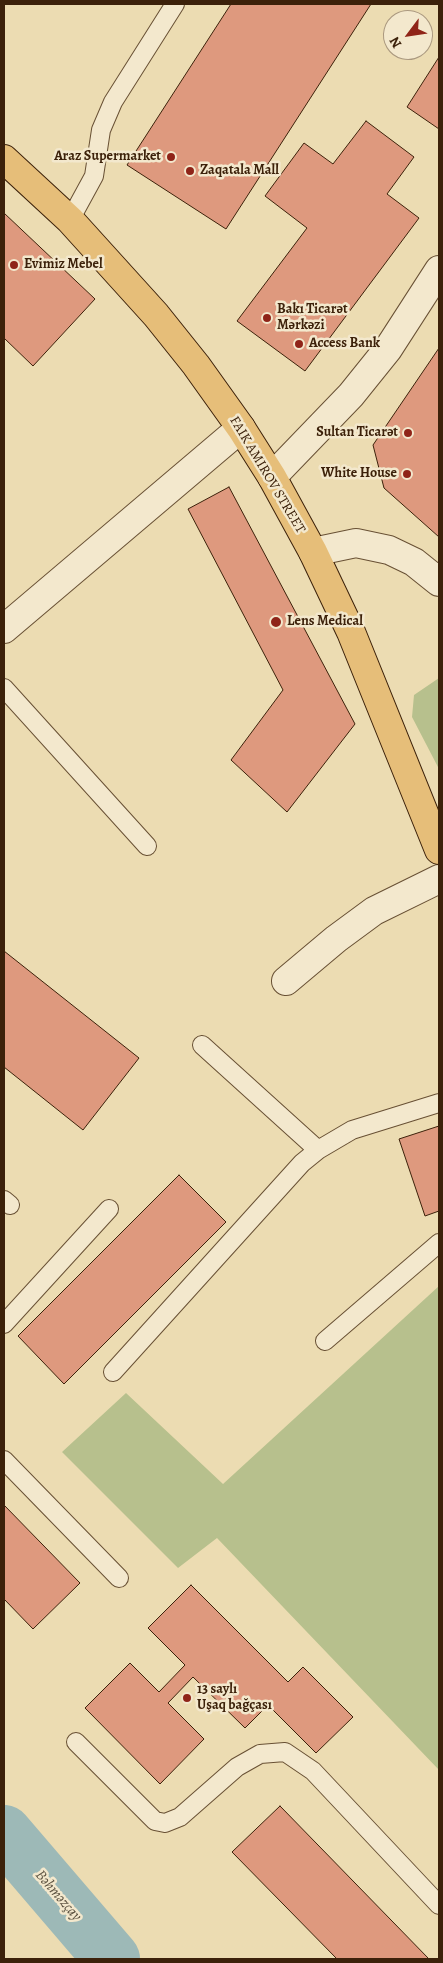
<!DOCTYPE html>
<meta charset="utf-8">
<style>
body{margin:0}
#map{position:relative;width:443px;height:1963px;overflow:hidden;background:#ecdcb2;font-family:Alegreya,serif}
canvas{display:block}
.frame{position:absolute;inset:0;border:5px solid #3c210a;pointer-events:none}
.north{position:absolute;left:383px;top:10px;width:50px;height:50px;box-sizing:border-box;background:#f3e8cd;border:1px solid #aa987f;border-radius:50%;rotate:239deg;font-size:14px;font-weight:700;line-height:20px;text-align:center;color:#3c210a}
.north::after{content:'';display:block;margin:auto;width:18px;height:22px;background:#8f2418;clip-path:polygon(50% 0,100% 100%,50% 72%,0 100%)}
</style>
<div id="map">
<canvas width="443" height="1963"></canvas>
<div class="frame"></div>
<div class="north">N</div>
</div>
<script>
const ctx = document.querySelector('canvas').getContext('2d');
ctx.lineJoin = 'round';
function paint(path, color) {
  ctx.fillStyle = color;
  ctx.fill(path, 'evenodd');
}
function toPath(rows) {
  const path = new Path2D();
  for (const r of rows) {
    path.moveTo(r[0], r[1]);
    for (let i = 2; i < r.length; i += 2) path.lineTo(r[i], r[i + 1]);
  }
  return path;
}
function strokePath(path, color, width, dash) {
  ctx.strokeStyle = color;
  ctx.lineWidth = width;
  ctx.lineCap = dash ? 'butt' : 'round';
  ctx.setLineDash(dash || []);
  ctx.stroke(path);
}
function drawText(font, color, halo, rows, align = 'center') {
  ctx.font = font + ' Alegreya,serif';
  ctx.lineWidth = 5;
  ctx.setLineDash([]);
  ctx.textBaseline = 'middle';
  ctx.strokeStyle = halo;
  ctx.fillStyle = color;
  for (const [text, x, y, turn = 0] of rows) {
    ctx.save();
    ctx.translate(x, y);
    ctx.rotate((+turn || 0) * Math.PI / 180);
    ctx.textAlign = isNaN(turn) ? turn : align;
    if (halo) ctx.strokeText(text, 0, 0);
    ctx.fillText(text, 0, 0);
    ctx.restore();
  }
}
const green = toPath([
 [439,678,439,769,412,717,414,695],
 [439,1286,439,1770,217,1538,178,1568,62,1452,126,1393,223,1484]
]);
const river = toPath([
 [4,1833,112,1959]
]);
const building = toPath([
 [231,4,371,4,226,229,127,165,231,4],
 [439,57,439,129,407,107,439,57],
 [366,121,414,157,387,194,419,218,305,371,237,321,307,228,265,196,304,143,333,164,366,121],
 [4,213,95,299,33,366,4,338,4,213],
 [439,348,439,537,384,488,373,445,439,348],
 [229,487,355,724,287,812,231,760,283,690,188,509,229,487],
 [4,951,139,1058,83,1130,4,1067,4,951],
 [439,1126,439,1211,425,1216,399,1139,439,1126],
 [179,1175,226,1222,64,1384,18,1336,179,1175],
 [4,1505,80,1583,33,1629,4,1599,4,1505],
 [191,1585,288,1682,303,1667,353,1717,316,1753,268,1705,245,1728,193,1677,168,1703,204,1739,160,1784,85,1708,130,1663,159,1692,185,1665,148,1628,191,1585],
 [280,1806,429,1959,337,1959,232,1852,280,1806]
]);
const service = toPath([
 [70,220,94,176,101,130,113,102,175,4],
 [4,688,147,846],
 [202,1045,318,1150],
 [4,1200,10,1205],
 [4,1324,109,1209],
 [325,1341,439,1243],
 [113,1372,302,1163,318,1150,352,1130,439,1103],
 [4,1460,119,1578],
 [76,1742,155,1821,165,1823,180,1817,237,1767,260,1754,285,1752,313,1771,439,1905]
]);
const minor = toPath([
 [272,477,351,395,388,349,439,270],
 [4,629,241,428],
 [286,981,336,939,374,911,439,879]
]);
const tertiary = toPath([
 [313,552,356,543,389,550,414,562,439,582]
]);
const trunk = toPath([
 [4,159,70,220,156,315,196,365,241,428,272,477,313,552,351,632,439,850]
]);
const markers = [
 [171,157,5,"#8f2418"],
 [190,171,5,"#8f2418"],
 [14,265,5,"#8f2418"],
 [267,318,5,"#8f2418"],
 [299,344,5,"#8f2418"],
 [408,433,5,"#8f2418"],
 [407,474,5,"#8f2418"],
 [276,622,6,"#8f2418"],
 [187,1698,5,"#8f2418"]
];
const poiNames = [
 ["Araz Supermarket",161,157,"right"],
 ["Zaqatala Mall",200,171],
 ["Evimiz Mebel",24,265],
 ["Bakı Ticarət",277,310],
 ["Mərkəzi",277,326],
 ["Access Bank",309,344],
 ["Sultan Ticarət",398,433,"right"],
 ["White House",397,474,"right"],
 ["Lens Medical",287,622],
 ["13 saylı",197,1690],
 ["Uşaq bağçası",197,1706]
];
const streetNames = [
 ["FAIK AMIROV STREET",267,475,59]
];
const waterNames = [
 ["Bəhməzçay",58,1896,49]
];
paint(green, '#b7c08d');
strokePath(river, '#9db9b7', 56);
paint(building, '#de997e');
strokePath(building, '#3c210a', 1);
strokePath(service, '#685034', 20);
strokePath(minor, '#685034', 30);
strokePath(tertiary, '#685034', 30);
strokePath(trunk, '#3c210a', 30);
strokePath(service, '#f3e8cd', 18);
strokePath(minor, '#f3e8cd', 28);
strokePath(tertiary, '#f3e8cd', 28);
strokePath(trunk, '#e6be79', 28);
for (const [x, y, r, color] of markers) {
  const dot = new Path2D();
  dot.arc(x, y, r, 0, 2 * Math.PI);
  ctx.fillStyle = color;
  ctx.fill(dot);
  strokePath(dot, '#f3e8cd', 2);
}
drawText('bold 14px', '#3c210a', '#f3e8cd', poiNames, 'left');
drawText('14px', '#3c210a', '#f3e8cd', streetNames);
drawText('italic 15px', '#594f3e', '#f3e8cd', waterNames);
</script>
